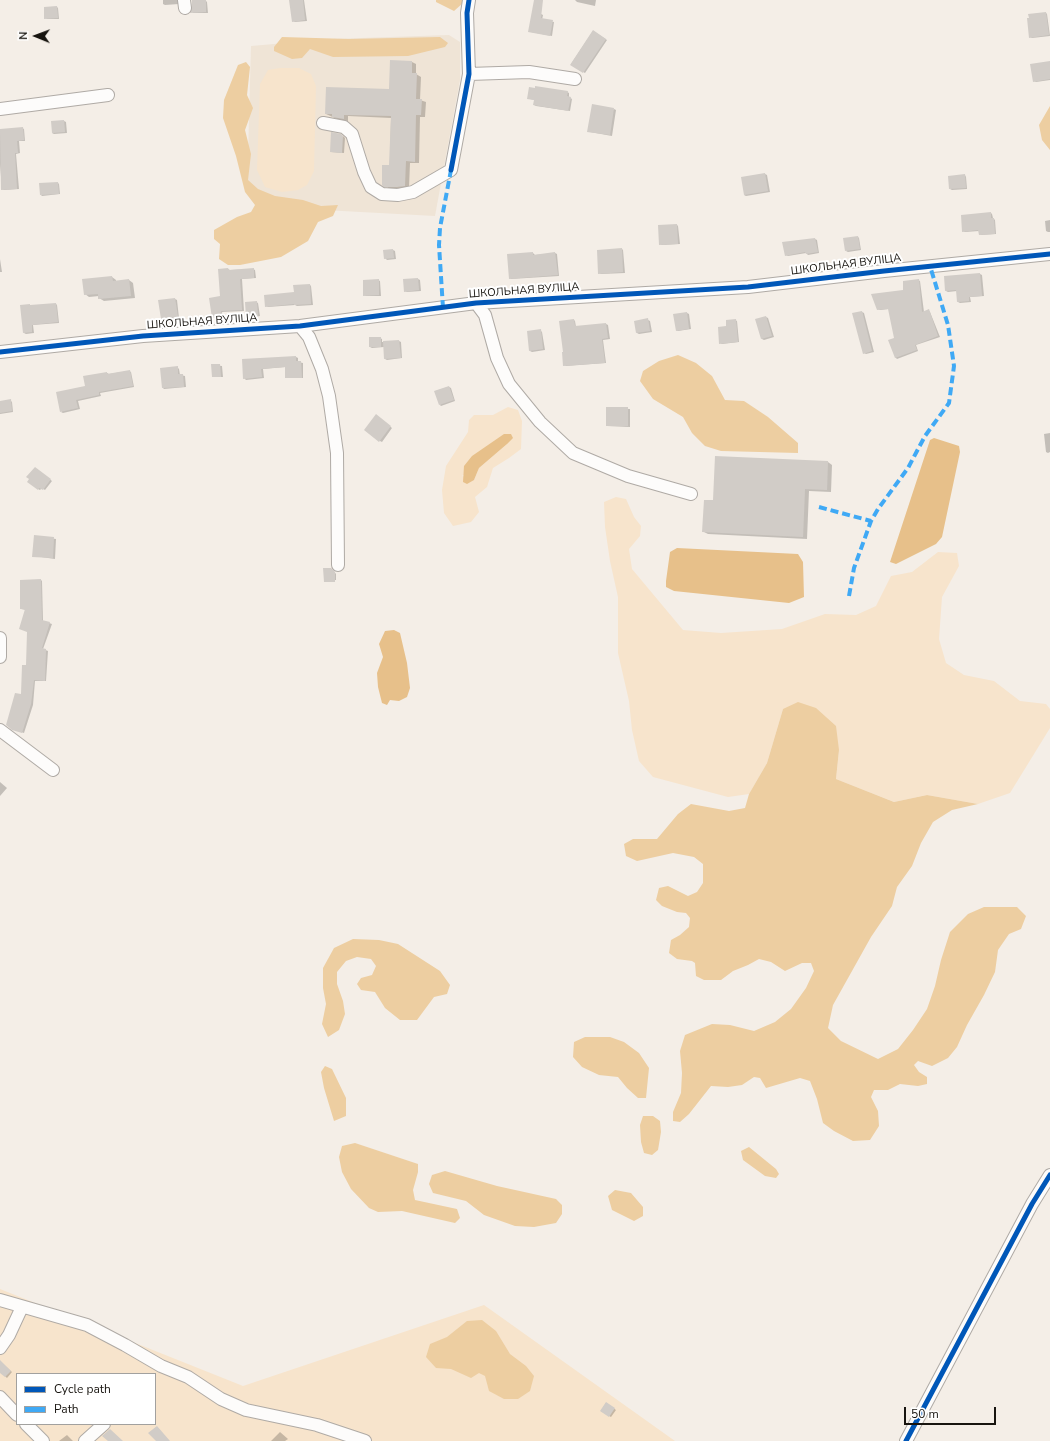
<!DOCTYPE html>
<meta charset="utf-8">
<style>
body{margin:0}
#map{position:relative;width:1050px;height:1441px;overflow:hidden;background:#f4eee7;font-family:"Nunito Sans",sans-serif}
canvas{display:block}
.legend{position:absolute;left:16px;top:1373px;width:140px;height:52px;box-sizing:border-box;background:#fff;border:1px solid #a2a19f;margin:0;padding:5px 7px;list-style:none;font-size:12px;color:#17140f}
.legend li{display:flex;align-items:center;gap:8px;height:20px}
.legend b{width:20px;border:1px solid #a2a19f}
.north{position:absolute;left:16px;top:16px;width:40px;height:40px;-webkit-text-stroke:3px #fff;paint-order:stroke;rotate:271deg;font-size:11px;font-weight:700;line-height:16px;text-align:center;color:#17140f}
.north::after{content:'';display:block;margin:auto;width:14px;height:18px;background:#17140f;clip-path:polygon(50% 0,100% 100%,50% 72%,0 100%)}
.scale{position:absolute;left:904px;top:1407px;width:92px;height:18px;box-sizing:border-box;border:2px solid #17140f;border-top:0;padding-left:5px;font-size:12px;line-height:14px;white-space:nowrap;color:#17140f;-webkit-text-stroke:3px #fff;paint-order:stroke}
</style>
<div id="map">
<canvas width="1050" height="1441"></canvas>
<ul class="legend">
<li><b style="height:5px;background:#0057b8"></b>Cycle path</li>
<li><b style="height:5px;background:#3fa9f5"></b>Path</li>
</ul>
<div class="north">N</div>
<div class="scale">50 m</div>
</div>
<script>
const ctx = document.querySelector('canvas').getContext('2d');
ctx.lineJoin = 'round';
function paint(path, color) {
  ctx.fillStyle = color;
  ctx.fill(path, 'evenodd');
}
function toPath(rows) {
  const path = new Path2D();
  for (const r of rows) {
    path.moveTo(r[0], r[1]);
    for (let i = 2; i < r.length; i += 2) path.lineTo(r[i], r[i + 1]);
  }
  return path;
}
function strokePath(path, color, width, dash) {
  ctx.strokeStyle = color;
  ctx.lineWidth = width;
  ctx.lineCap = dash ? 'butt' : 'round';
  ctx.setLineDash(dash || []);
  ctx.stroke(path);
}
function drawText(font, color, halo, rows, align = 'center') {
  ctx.font = font + ' "Nunito Sans",sans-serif';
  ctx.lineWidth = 4;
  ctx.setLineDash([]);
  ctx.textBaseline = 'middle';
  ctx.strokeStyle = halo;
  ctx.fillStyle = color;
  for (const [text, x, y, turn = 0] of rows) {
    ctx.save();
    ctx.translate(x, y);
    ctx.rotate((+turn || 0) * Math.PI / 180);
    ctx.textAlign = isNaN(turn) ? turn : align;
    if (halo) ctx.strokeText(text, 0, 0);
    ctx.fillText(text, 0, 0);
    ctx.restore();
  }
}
const built = toPath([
 [449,35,460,42,460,80,435,216,305,209,247,191,251,46,331,39]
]);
const green = toPath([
 [280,68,299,68,311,74,316,86,314,171,307,185,298,190,282,192,265,187,257,170,260,84,268,70],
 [508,407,518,410,522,421,521,449,509,458,493,468,487,487,475,497,479,512,471,522,453,526,444,513,442,490,446,466,468,432,469,420,474,415,493,415],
 [507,444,479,468,474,480,462,476],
 [616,497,626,499,634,517,641,526,640,536,629,549,632,569,683,630,721,633,782,629,825,614,856,615,876,606,891,576,912,572,938,552,957,553,959,566,942,597,939,639,946,663,964,675,994,681,1020,701,1046,704,1050,709,1050,728,1010,793,978,804,927,795,894,802,836,779,839,750,783,709,767,763,749,794,728,797,653,777,639,761,632,730,629,701,618,653,618,597,610,561,605,527,604,502],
 [0,1289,243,1386,484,1305,675,1441,0,1441],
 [17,1374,155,1374,155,1424,17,1424]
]);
const forest = toPath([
 [436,0,463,0,463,3,454,11,436,2],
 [282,37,349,39,440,37,448,43,445,47,408,56,333,57,310,49,302,58,292,59,274,51,274,47],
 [246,62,250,67,247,95,253,108,245,130,251,154,248,180,258,189,275,196,303,200,321,206,338,205,333,216,318,222,308,241,281,257,240,265,228,265,219,259,220,244,214,239,214,230,237,217,251,212,255,205,245,192,236,156,223,118,224,100,238,65],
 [1050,106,1050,150,1042,140,1039,125],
 [678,355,696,363,712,376,725,400,744,401,768,417,798,443,798,453,721,451,705,446,692,433,683,417,653,399,640,381,643,371,659,361],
 [798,702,816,708,836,726,839,750,836,779,894,802,927,795,978,804,952,810,933,822,921,843,912,866,897,887,892,906,871,937,833,1005,828,1028,841,1041,878,1059,898,1049,913,1030,927,1009,935,986,941,960,950,932,968,914,984,907,1017,907,1026,916,1021,929,1009,934,998,950,995,972,984,995,967,1025,957,1047,948,1058,932,1066,918,1061,914,1065,919,1072,927,1077,927,1084,918,1086,900,1084,888,1090,874,1090,871,1097,878,1111,879,1126,870,1140,853,1141,834,1131,823,1123,817,1099,810,1081,800,1078,766,1088,760,1078,754,1077,742,1085,728,1087,711,1086,689,1114,680,1122,673,1121,673,1112,681,1093,682,1073,680,1051,685,1035,712,1024,730,1025,754,1031,775,1022,791,1009,806,988,814,971,811,963,802,963,785,971,771,962,759,959,748,965,733,971,721,980,704,980,696,976,695,963,692,961,677,959,669,953,671,940,680,935,689,927,690,918,686,913,677,912,662,906,656,900,659,888,668,886,688,896,697,892,703,883,703,864,694,857,673,853,637,861,626,856,624,844,633,839,657,839,678,814,691,804,729,811,745,808,749,794,767,763,783,709],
 [353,939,379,940,398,944,440,971,450,985,447,994,434,997,417,1020,400,1020,385,1008,375,992,361,990,357,984,361,978,372,975,376,966,371,959,357,957,346,961,337,972,337,984,343,1001,345,1014,339,1030,328,1037,322,1024,326,1004,323,988,323,968,334,948],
 [585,1037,610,1037,624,1042,639,1053,649,1068,646,1098,638,1098,627,1088,618,1077,599,1075,582,1067,573,1057,574,1042],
 [325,1066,332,1069,346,1098,346,1116,334,1121,324,1088,321,1072],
 [643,1116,653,1116,660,1121,661,1132,658,1150,652,1155,644,1153,641,1142,640,1125],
 [355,1143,418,1164,418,1172,413,1190,415,1200,457,1209,460,1218,455,1223,402,1211,378,1212,369,1208,351,1189,342,1172,339,1157,342,1146],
 [749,1147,776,1169,779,1174,776,1178,765,1176,743,1160,741,1151],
 [445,1171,497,1186,556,1199,562,1205,562,1214,556,1223,534,1227,515,1226,484,1215,466,1201,433,1193,429,1184,432,1175],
 [615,1190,631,1193,643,1207,643,1216,634,1221,612,1210,608,1196],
 [482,1320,496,1331,510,1354,526,1366,534,1376,530,1391,518,1399,504,1399,489,1391,485,1376,479,1373,471,1378,451,1369,436,1368,426,1357,430,1344,447,1337,467,1321]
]);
const water = toPath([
 [504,434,511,434,513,438,507,444,479,468,474,480,467,484,463,482,464,466,472,456],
 [934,438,959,446,960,452,942,537,936,544,896,564,890,562,930,440],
 [677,548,798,554,803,562,804,597,789,603,674,591,666,587,666,581,670,552],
 [394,630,400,633,407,663,410,688,407,697,399,701,390,700,387,705,382,703,378,687,377,673,383,657,379,644,385,631]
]);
const shadow = toPath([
 [163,0,179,0,179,4,165,5,163,4],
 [205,0,207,2,208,13,192,13],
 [290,0,304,0,307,21,295,22,293,21],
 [575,0,596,0,595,6,577,2],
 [57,7,58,8,59,19,47,19,45,18],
 [1046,13,1047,14,1050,36,1032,38,1030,37],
 [541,14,543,15,542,20,554,22,552,36,531,32],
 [593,31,607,40,585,73,571,64],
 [412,62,416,64,416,74,421,77,420,100,426,102,425,117,420,117,419,163,410,163,409,188,403,189,390,189,383,184,390,166,391,118,348,116,348,121,337,119,326,114,390,90],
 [1050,62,1050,80,1036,82,1034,81],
 [567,92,569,93,569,97,572,99,570,111,536,106,534,105,535,100,530,99],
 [614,109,616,110,612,136,590,132],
 [64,121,66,122,67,133,54,134,52,133],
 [22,128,24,129,25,141,19,141,20,153,16,154,19,189,4,190,2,189,0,164,0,130],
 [343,136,345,138,344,153,331,152],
 [765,174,767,175,770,192,746,196,744,195],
 [965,175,966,177,967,189,952,190,950,189],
 [58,183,59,184,60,194,42,196,41,195],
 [991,213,992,214,993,218,995,220,996,234,981,235,980,234,979,231,965,232,963,231],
 [1050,220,1050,232,1048,232,1046,231,1045,221],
 [677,225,678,226,680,244,662,245,660,244],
 [858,237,859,238,861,250,848,252,846,251],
 [815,239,817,240,819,253,808,255,806,253,788,256,786,255],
 [622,249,623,250,625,273,601,274,599,273],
 [393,250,395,251,396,259,387,260,385,258,384,251],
 [533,253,535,255,555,253,557,254,559,276,511,279,510,278],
 [0,259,2,272,0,272],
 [228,269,230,270,253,269,255,270,256,278,242,279,244,311,222,312,223,317,215,318,213,317,221,297],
 [980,274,982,275,984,296,970,297,971,302,960,303,958,302,957,291,948,292,946,291,945,277],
 [112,277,116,280,116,282,129,280,133,283,135,298,104,301,99,298,99,296,89,297,85,294],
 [418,279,420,280,421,291,407,292,405,291,404,280],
 [378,280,380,281,381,296,366,296,364,295],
 [918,280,920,281,924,312,929,311,930,312,940,337,916,345,918,351,897,359,895,357,895,339,889,309,880,310,878,309],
 [310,285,311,286,313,305,297,306,295,305,268,307,266,306],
 [175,299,177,300,179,318,163,320,161,319],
 [256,302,258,303,260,316,249,318,247,316],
 [56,304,57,305,59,323,33,325,34,333,26,334,24,333,32,306],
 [862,312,864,313,874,352,866,354,864,353],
 [687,313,689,314,691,329,678,331,676,330],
 [766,317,768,318,774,337,764,340,762,339,756,320],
 [574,320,575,321,576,327,606,324,608,325,610,339,603,340,606,363,566,366,564,365,564,353],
 [648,320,650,321,652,332,639,334,637,333,636,322],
 [735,320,737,321,739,342,722,344,720,343],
 [540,330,542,332,545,350,532,352,530,351],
 [380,338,382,339,382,342,399,341,401,342,402,358,387,360,385,359,384,347,372,348,370,347],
 [296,357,298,358,298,362,303,363,303,378,286,378,286,367,263,369,264,378,246,380,244,378,243,360],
 [212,365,222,366,223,377,213,377],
 [177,367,179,369,180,375,185,376,186,387,164,389,163,388],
 [129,371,131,372,134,387,100,393,101,396,78,401,80,409,63,413,61,412,107,373,109,374],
 [449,387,451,388,455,401,441,406,440,405],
 [10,400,12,402,13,412,0,414,0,402],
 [607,408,630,409,630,427,607,426],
 [378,417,392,428,382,442,380,441],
 [1050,433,1050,452,1048,453,1046,452,1044,434],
 [828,462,832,465,831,492,809,491,807,539,708,534,704,532,714,501],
 [37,469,52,481,45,490,42,488,40,490,38,489],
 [35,536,56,539,55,559,34,556],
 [333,570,336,574,336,580,325,581],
 [41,580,42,581,43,621,52,624,43,649,48,651,46,681,35,681,33,705,24,733,15,730,27,666,28,632,26,610,21,609],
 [0,782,7,788,0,796],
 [1,1362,12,1372,7,1378,0,1371],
 [606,1403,616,1410,611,1417,601,1411],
 [280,1432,288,1439,285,1441,271,1441],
 [67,1435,73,1441,59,1441]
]);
const building = toPath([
 [192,0,206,0,206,12,190,13,192,7],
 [289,0,303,0,305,20,292,22],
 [534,0,543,0,541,18,553,20,550,36,528,32],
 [57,6,58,18,44,19,44,7],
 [1046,12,1049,35,1029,38,1027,18,1029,18,1028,14],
 [593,30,606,39,583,73,570,65],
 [390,60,412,61,412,73,417,73,416,99,422,99,421,115,416,115,415,162,406,161,405,186,397,187,384,187,382,185,382,165,389,165,391,116,344,115,344,119,332,117,332,114,325,114,326,87,389,89],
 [1050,61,1050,79,1033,82,1030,64],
 [535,86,568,91,567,96,571,97,568,111,533,105,534,100,527,99,529,87,535,88],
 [592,104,614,108,610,135,587,132],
 [64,120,65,132,52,133,51,121],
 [23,127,24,140,17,141,18,153,15,153,17,189,1,190,0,129],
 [331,132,341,134,343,136,342,153,330,152],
 [765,173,768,191,744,195,741,177],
 [965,174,966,188,949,189,948,176],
 [58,182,59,194,40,195,39,183],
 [991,212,991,218,994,218,995,234,979,235,978,230,962,232,961,215],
 [677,224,678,244,659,245,658,225],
 [858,236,860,249,845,251,843,238],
 [815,238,818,252,806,254,805,252,785,256,782,242],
 [622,248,623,272,598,274,597,250],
 [393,249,394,258,384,259,383,250],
 [533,252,533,255,555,252,558,275,509,279,507,254],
 [228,268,229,270,254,268,254,278,240,279,242,310,221,311,222,316,212,318,209,298,220,296,218,269],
 [980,273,982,296,969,297,969,301,957,302,956,290,945,291,944,276],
 [112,276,113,281,129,279,131,296,98,299,98,294,84,295,82,279],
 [418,278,419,290,404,292,403,279],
 [379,279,379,295,363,296,363,280],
 [919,279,922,312,929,309,938,336,915,345,917,350,895,358,888,340,894,338,888,309,877,310,871,294,903,290,903,281],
 [310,284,311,304,294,305,294,304,265,307,264,295,294,292,293,285],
 [175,298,178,317,161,319,158,300],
 [257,301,258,316,246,317,245,302],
 [56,303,58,322,32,325,32,332,23,333,20,305,30,304,30,305],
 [862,311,872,351,863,354,852,313],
 [687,312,689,329,676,331,673,314],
 [766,316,772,336,761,339,755,319],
 [648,318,650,331,636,333,634,321],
 [574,319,575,326,606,323,608,338,602,339,605,363,563,366,562,352,563,352,559,321],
 [736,319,738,342,719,344,718,327,726,326,726,320],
 [541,329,543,349,529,351,527,331],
 [369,337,381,337,381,347,369,347],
 [399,340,401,358,384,359,383,341],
 [296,356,296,361,301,361,302,378,285,378,285,367,261,369,262,377,243,379,242,359],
 [211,364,220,364,221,377,212,377],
 [178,366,178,374,183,374,184,387,162,388,160,368],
 [130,370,133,386,99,392,99,395,76,400,78,408,60,412,56,392,85,386,83,376,107,372,107,374],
 [449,386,454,400,439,405,434,391],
 [11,399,12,411,0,413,0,401],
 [606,407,628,407,628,426,606,426],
 [376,414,391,426,379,442,364,430],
 [715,456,828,461,827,490,805,489,803,537,702,532,704,500,713,500],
 [35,467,51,479,43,490,39,488,38,490,27,482,29,479,26,477],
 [34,535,54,537,53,558,32,557],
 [323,568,331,568,335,572,335,582,324,582],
 [41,579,42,620,50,622,42,648,46,649,45,681,34,680,31,704,22,733,12,730,6,725,15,693,21,694,22,665,26,665,27,632,19,629,25,609,20,609,20,580],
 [0,1360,11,1371,5,1377,0,1373],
 [606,1402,615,1408,609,1417,600,1411],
 [157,1426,170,1441,156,1441,148,1433],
 [110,1429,123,1441,108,1441,102,1436]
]);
const minor = toPath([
 [184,0,185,8],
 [469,74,529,72,575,79],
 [0,109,108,95],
 [323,123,344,127,352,134,364,172,371,187,382,194,398,195,413,192,451,170,469,74,467,13,469,0],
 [476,303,485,315,497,358,509,384,540,422,573,453,628,476,691,494],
 [300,326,309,337,322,369,329,396,337,453,338,565],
 [0,352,143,336,300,326,476,303,748,287,884,271,1050,254],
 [0,638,0,657],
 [0,730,53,770],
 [0,1300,87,1325,125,1345,161,1366,188,1377,221,1399,246,1410,317,1425,365,1441],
 [0,1348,9,1335,22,1307],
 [0,1397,17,1415],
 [26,1424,43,1441],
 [85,1441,104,1424],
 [906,1441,1032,1204,1050,1175]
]);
const quiet = toPath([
 [443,308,439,245,440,228,451,170],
 [819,507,871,521],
 [849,596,854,568,871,521,878,509,908,468,925,436,949,403,954,366,948,325,930,266]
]);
const cycleway = toPath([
 [451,170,469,74,467,13,469,0],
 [0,352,143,336,300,326,476,303,748,287,884,271,1050,254],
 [906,1441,1032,1204,1050,1175]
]);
const streetNames = [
 ["ШКОЛЬНАЯ ВУЛІЦА",846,265,-7],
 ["ШКОЛЬНАЯ ВУЛІЦА",524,291,-4],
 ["ШКОЛЬНАЯ ВУЛІЦА",202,322,-4]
];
paint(built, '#efe4d6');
paint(green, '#f7e4cc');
paint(forest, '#edcea1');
paint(water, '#e7c08a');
paint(shadow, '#0003');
paint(building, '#d1ccc7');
strokePath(minor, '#afaaa5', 14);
strokePath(minor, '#fdfcfb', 12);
strokePath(quiet, '#3fa9f5', 4, [8, 4]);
strokePath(cycleway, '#0057b8', 5);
drawText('11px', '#17140f', '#fff', streetNames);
</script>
